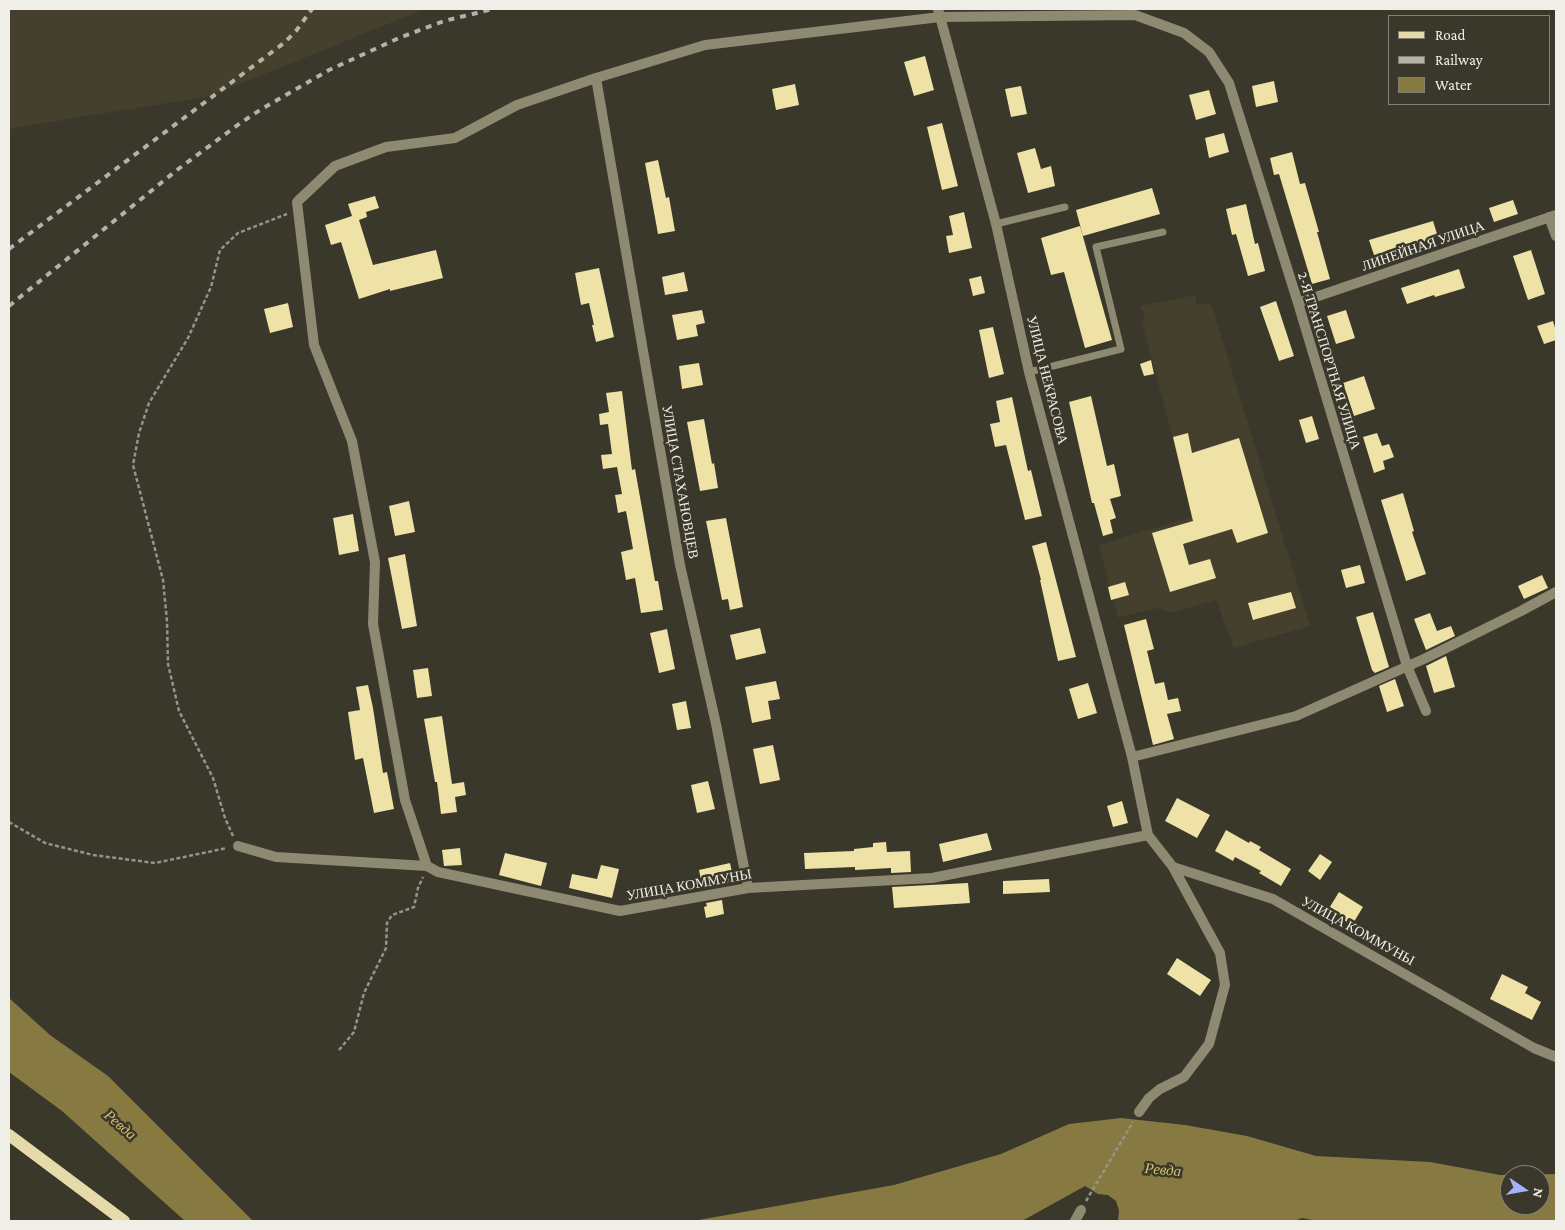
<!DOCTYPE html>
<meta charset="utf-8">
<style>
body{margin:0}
#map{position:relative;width:1565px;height:1230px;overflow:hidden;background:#3a372b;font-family:"Crimson Pro",serif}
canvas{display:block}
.frame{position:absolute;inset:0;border:10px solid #f0efe7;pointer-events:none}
.legend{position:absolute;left:1388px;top:15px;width:162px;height:90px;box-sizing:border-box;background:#3a372b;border:1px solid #838176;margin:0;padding:6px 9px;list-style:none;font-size:15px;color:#f0efe7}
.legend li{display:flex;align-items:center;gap:10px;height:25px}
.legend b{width:25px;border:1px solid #838176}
.north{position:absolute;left:1500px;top:1165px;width:50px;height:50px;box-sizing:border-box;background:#3a372b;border:1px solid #838176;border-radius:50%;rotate:102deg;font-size:14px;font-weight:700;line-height:20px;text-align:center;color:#f0efe7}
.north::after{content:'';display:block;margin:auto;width:18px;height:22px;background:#a6b1fc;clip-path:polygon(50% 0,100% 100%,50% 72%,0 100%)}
</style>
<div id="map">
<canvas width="1565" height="1230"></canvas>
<div class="frame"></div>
<ul class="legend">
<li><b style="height:6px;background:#e5daa9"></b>Road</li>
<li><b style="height:6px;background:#b3b1a8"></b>Railway</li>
<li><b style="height:14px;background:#867a42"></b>Water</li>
</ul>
<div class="north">N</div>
</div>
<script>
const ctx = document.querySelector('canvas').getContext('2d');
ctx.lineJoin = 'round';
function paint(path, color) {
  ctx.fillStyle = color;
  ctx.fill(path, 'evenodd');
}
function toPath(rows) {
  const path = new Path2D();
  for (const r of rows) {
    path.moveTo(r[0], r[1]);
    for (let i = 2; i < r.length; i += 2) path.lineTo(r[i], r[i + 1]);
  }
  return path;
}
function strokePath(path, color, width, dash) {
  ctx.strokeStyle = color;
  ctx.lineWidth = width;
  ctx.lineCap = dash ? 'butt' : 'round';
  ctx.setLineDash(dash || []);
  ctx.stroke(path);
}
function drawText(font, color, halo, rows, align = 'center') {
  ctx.font = font + ' "Crimson Pro",serif';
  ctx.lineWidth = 5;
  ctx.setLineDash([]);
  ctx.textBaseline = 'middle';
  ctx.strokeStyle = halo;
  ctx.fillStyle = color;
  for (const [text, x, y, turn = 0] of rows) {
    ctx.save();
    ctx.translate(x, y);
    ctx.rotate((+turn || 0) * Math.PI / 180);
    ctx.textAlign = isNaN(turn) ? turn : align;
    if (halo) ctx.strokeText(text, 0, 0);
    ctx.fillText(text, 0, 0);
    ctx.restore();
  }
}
const built = toPath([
 [9,9,425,9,210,96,9,129],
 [1195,295,1197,304,1211,303,1310,626,1234,648,1216,600,1170,613,1158,608,1118,618,1099,545,1191,517,1172,435,1142,323,1145,319,1140,306]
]);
const water = toPath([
 [9,998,50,1035,108,1076,253,1221,185,1221,62,1111,9,1072],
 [1121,1118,1185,1125,1247,1136,1316,1156,1430,1162,1500,1175,1556,1174,1556,1221,1318,1221,1302,1218,1294,1221,1118,1221,1119,1211,1116,1201,1108,1195,1098,1194,1085,1186,1022,1221,693,1221,894,1185,1001,1154,1069,1124],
 [1510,1175,1540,1175,1540,1205,1510,1205]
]);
const building = toPath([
 [925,56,934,90,914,96,904,62],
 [1274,81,1278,102,1256,107,1252,86],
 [795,84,799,105,776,110,772,89],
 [1021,86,1027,114,1011,117,1005,89],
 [1209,90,1216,114,1196,120,1189,95],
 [942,123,958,186,942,190,927,127],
 [1224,133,1229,152,1209,158,1205,138],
 [1035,148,1041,169,1051,166,1055,186,1028,193,1017,153],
 [1292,152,1300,184,1305,183,1319,232,1317,232,1330,279,1312,284,1279,174,1274,175,1270,158],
 [658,160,666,198,669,197,675,231,658,234,645,163],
 [1152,188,1160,214,1083,236,1076,210],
 [375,196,379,208,366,212,367,217,359,220,373,265,436,250,443,278,390,291,390,289,359,299,341,242,331,245,325,225,352,216,348,204],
 [1513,200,1518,214,1494,222,1489,208],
 [1246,204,1255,244,1258,243,1265,271,1248,276,1236,234,1232,235,1226,209],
 [964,212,972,248,949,253,946,236,953,235,949,216],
 [1433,221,1438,237,1375,258,1369,240],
 [1080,226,1112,340,1085,348,1064,272,1051,275,1041,238],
 [1531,250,1545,294,1528,300,1513,256],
 [599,268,614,337,596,342,592,325,594,325,589,303,581,305,575,273],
 [1459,269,1465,288,1435,297,1434,295,1407,304,1401,288],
 [684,272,688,291,665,295,662,277],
 [981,276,985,293,973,296,969,279],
 [1276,301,1294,356,1279,361,1260,307],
 [288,303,293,327,270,333,264,309],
 [702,310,705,323,696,325,698,336,677,340,672,315],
 [1346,310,1355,338,1336,344,1327,316],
 [1553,321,1556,331,1556,340,1544,344,1537,326],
 [993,327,1004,374,989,378,979,330],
 [1151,360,1154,374,1144,376,1140,364],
 [699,363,703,385,682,389,679,366],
 [1364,376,1375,409,1354,416,1343,383],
 [622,391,632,470,635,469,655,581,658,581,663,610,641,613,635,578,626,580,621,552,633,549,626,511,618,513,615,495,622,494,617,467,603,469,601,455,612,454,608,424,600,425,599,414,609,412,606,393],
 [1091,396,1107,466,1114,464,1121,496,1110,499,1116,518,1110,520,1113,533,1103,536,1094,503,1092,503,1069,402],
 [1012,397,1028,471,1031,470,1042,516,1025,520,1006,445,995,447,990,424,1000,422,996,401],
 [1312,416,1319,439,1306,443,1299,420],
 [704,419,712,464,714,463,718,488,700,491,687,422],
 [1188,433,1192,453,1239,438,1268,533,1237,543,1232,529,1183,544,1189,565,1210,559,1216,578,1170,592,1152,533,1193,521,1173,437],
 [1377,433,1382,446,1389,444,1394,457,1383,461,1385,469,1374,473,1363,437],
 [1403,493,1414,531,1412,532,1426,574,1406,581,1381,500],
 [409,501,415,532,395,536,389,506],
 [353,514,359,551,339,555,333,518],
 [726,518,743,607,730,610,728,599,722,600,706,521],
 [1046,542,1076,657,1058,661,1040,580,1041,580,1032,546],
 [405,554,417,626,402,629,388,558],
 [1360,565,1365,583,1346,588,1341,570],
 [1542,575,1548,588,1524,599,1518,586],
 [1125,582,1129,595,1111,600,1108,587],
 [1291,592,1296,608,1253,620,1248,603],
 [1373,612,1389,667,1375,673,1372,670,1356,617],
 [1430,613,1437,631,1451,626,1455,636,1426,650,1414,619],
 [1146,619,1154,649,1147,651,1155,684,1164,682,1168,700,1178,698,1181,711,1167,714,1174,739,1153,745,1124,625],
 [760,628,766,653,736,660,730,635],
 [667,629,675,669,659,673,650,633],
 [1446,656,1455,687,1434,693,1426,666],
 [428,668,432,696,417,698,413,670],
 [1395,679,1404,706,1387,712,1379,686],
 [776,681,780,699,768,701,771,719,752,723,745,687],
 [1088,683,1097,713,1078,719,1069,689],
 [368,685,373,708,383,773,387,772,394,809,374,813,363,758,355,760,348,712,360,710,356,687],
 [686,701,691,728,677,730,672,704],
 [442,716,452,784,464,782,466,795,455,797,457,812,441,814,437,782,435,782,424,719],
 [773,745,780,780,760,784,753,749],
 [708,781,715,809,697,813,691,785],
 [1177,798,1210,815,1197,838,1165,821],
 [1122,801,1128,823,1113,827,1107,806],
 [1226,830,1249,843,1250,841,1261,847,1259,850,1291,869,1281,886,1259,873,1261,871,1235,857,1233,861,1215,851],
 [987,833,992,850,943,862,939,844],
 [886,842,887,852,910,851,911,872,891,873,891,868,855,870,855,867,805,869,804,853,854,851,854,849,873,847,873,843],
 [460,848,462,865,444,866,442,850],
 [505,853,547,863,541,886,499,875],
 [1320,854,1332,862,1320,880,1308,871],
 [730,863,734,881,703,889,699,870],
 [601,865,619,869,612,898,569,888,572,874,597,879],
 [1049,879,1050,892,1003,894,1003,881],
 [968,883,970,903,894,908,892,887],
 [1339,892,1363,907,1352,925,1328,910],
 [722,900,724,914,706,918,704,907,707,906,706,903],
 [1177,958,1211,980,1200,996,1167,974],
 [1502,974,1528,987,1525,993,1541,1002,1532,1020,1490,999]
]);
const path = toPath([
 [9,822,45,843,93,855,155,863,227,848],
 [233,836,225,818,213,778,179,711,168,664,167,621,163,580,133,465,139,433,149,403,188,338,211,287,220,250,238,233,287,214],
 [339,1050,354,1032,364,993,386,948,387,923,392,915,414,907,418,888,423,877],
 [1086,1201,1133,1122]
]);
const service = toPath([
 [996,224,1065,207],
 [1029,372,1121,349,1096,247,1163,232]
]);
const minor = toPath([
 [938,9,996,224,1029,372,1132,757,1148,835,1173,867,1273,899,1534,1048,1556,1057],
 [596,78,680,565,716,724,748,888],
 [1549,217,1556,236],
 [1298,303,1556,215],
 [1132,757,1296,716,1426,658,1521,611,1556,592],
 [238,846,276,857,427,866,438,872,620,911,748,888,932,878,1148,835],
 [427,866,405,800,373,624,375,562,352,441,314,345,297,202,335,166,386,147,455,138,517,105,596,78,705,45,940,17,1135,15,1184,33,1209,52,1229,83,1298,303,1407,666,1426,711],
 [1139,1112,1149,1098,1160,1089,1184,1077,1209,1044,1225,985,1220,953,1173,867],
 [1075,1221,1081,1210]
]);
const primary = toPath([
 [9,1135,124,1221]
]);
const rail = toPath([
 [9,249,284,43,296,31,312,9],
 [9,306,177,170,239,124,260,110,329,70,399,38,444,21,493,9]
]);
const streetNames = [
 ["ЛИНЕЙНАЯ УЛИЦА",1423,246,-19],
 ["2-Я ТРАНСПОРТНАЯ УЛИЦА",1329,361,73],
 ["УЛИЦА НЕКРАСОВА",1047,380,76],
 ["УЛИЦА СТАХАНОВЦЕВ",680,482,80],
 ["УЛИЦА КОММУНЫ",689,885,-10],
 ["УЛИЦА КОММУНЫ",1358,931,29]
];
const waterNames = [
 ["Ревда",120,1125,41],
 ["Ревда",1163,1170,5]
];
paint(built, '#44402d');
paint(water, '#867a42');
paint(building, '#eee2a6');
strokePath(path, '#96948a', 2.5, [4, 2.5]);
strokePath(service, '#8e8971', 7);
strokePath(minor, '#8e8971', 10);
strokePath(primary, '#e5daa9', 12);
strokePath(rail, '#b3b1a8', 4, [6, 6]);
drawText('14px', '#f0efe7', '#3a372b', streetNames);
drawText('italic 15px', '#d3c16c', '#3a372b', waterNames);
</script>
